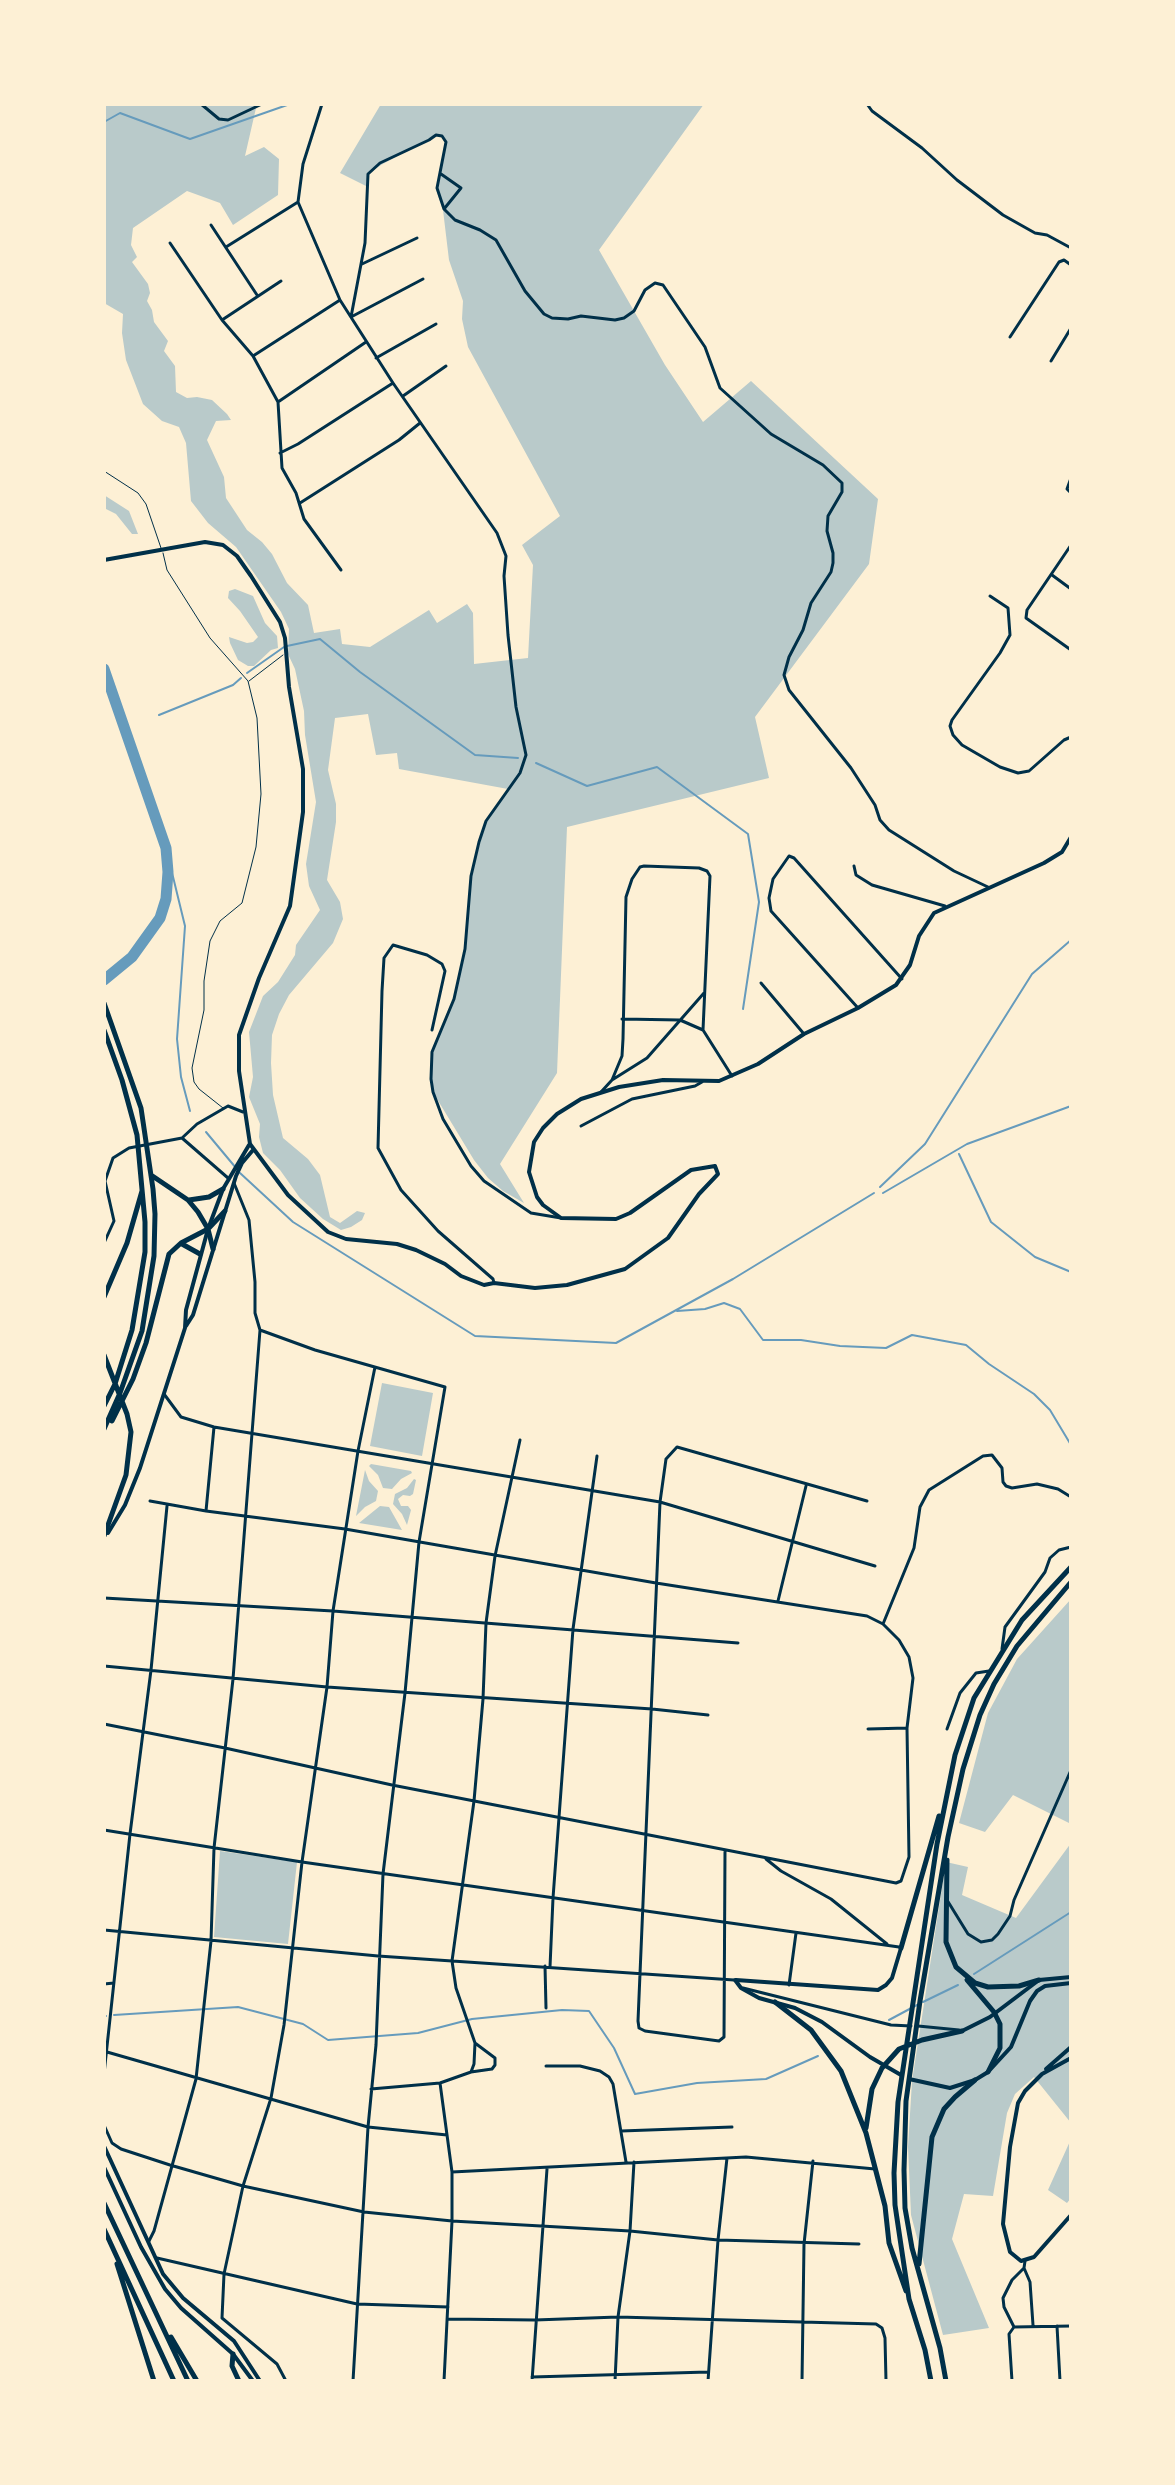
<!DOCTYPE html>
<style>
body{margin:0}
#map{position:relative;width:1175px;height:2485px;overflow:hidden;background:#fdf0d5;font-family:Merriweather,serif}
canvas{display:block}
.frame{position:absolute;inset:0;border:106px solid #fdf0d5;pointer-events:none}
</style>
<div id="map">
<canvas width="1175" height="2485"></canvas>
<div class="frame"></div>
</div>
<script>
const ctx = document.querySelector('canvas').getContext('2d');
ctx.lineJoin = 'round';
function paint(path, color) {
  ctx.fillStyle = color;
  ctx.fill(path, 'evenodd');
}
function toPath(rows) {
  const path = new Path2D();
  for (const r of rows) {
    path.moveTo(r[0], r[1]);
    for (let i = 2; i < r.length; i += 2) path.lineTo(r[i], r[i + 1]);
  }
  return path;
}
function strokePath(path, color, width, dash) {
  ctx.strokeStyle = color;
  ctx.lineWidth = width;
  ctx.lineCap = dash ? 'butt' : 'round';
  ctx.setLineDash(dash || []);
  ctx.stroke(path);
}
const green = toPath([
 [104,104,262,104,256,108,245,156,264,147,279,159,278,195,233,225,220,203,187,191,133,228,131,245,137,257,132,262,148,284,150,293,147,301,152,310,154,322,168,341,164,351,175,366,176,392,187,398,197,397,212,400,227,414,231,420,216,421,207,440,224,477,226,498,247,530,262,542,272,554,287,583,308,605,314,633,340,629,342,644,370,647,429,610,437,623,467,604,473,613,474,664,528,658,533,565,522,545,560,516,468,347,462,319,463,301,449,260,443,210,436,189,445,142,442,136,436,135,381,165,368,174,366,186,340,173,381,104,704,104,599,250,665,365,703,422,751,381,878,499,869,564,755,717,769,778,567,827,557,1073,500,1164,524,1203,503,1191,488,1178,474,1160,431,1089,432,1052,454,999,465,948,471,876,486,821,508,789,399,769,397,753,376,755,368,714,335,718,328,770,336,804,336,822,327,880,340,902,343,919,333,943,289,995,279,1014,272,1035,271,1063,273,1095,283,1138,308,1159,320,1175,330,1217,340,1223,357,1211,365,1213,362,1220,351,1227,341,1230,323,1219,300,1198,280,1170,263,1153,259,1137,260,1124,249,1097,253,1077,249,1032,263,996,278,982,295,955,296,945,320,910,309,886,306,864,316,802,305,735,304,711,295,669,288,654,289,629,281,612,236,547,208,523,191,501,186,443,179,427,162,421,143,404,126,360,122,333,123,314,104,303],
 [104,495,129,511,138,534,132,534,116,514,104,508],
 [235,589,253,596,265,623,277,636,278,648,271,650,254,666,248,666,238,660,230,643,229,637,247,643,253,642,258,637,240,611,228,598,229,591],
 [382,1383,433,1393,422,1456,370,1446],
 [371,1464,411,1471,412,1473,401,1479,392,1489,383,1488,378,1475,369,1466],
 [365,1470,369,1481,378,1491,376,1501,365,1507,356,1516],
 [414,1479,416,1480,413,1494,410,1496,403,1495,398,1499,401,1506,408,1506,411,1510,407,1525,402,1514,393,1504,395,1494,407,1488],
 [380,1506,389,1507,402,1530,359,1523],
 [1071,1599,1071,1824,1013,1795,985,1832,959,1823,988,1713,1017,1659],
 [1071,1843,1071,2123,1034,2077,1015,2094,1007,2113,993,2196,964,2194,952,2239,989,2328,943,2335,911,2215,908,2147,912,2081,946,1862,968,1867,962,1895,1016,1918],
 [220,1851,297,1862,288,1944,214,1937],
 [1071,2139,1071,2198,1067,2203,1048,2190]
]);
const stream = toPath([
 [104,122,120,113,190,139,290,104],
 [287,646,320,639,360,672,475,755,518,758],
 [247,673,284,647],
 [159,715,233,685,241,678],
 [536,763,587,786,657,767,748,834,759,902,743,1009],
 [166,848,185,926,177,1039,181,1077,190,1111],
 [206,1132,236,1168],
 [959,1154,991,1222,1035,1257,1071,1272],
 [240,1173,293,1222,475,1336,616,1343,733,1279,874,1193],
 [880,1187,925,1144,1032,974,1071,940],
 [883,1193,967,1144,1071,1106],
 [677,1311,705,1309,724,1303,740,1309,763,1340,801,1340,840,1346,886,1348,912,1335,966,1345,989,1364,1034,1394,1050,1410,1071,1445],
 [974,1974,1071,1912],
 [923,2002,958,1985],
 [114,2015,238,2007,303,2024,328,2040,418,2033,472,2019,562,2010,589,2011,614,2048,635,2094,697,2083,766,2079,818,2056],
 [104,2016,106,2016],
 [889,2020,917,2005]
]);
const river = toPath([
 [104,669,166,848,168,872,166,899,160,918,132,957,104,980]
]);
const service = toPath([
 [104,471,138,493,146,504,161,548],
 [163,553,167,570,210,638,248,681,257,718,261,794,256,847,242,903,220,921,210,941,204,981,204,1010,192,1068,194,1082,199,1089,223,1108],
 [249,681,283,655]
]);
const minor = toPath([
 [201,104,219,119,228,120,262,104],
 [322,104,303,164,298,202,340,300,393,383,497,533,506,556,504,576,508,635,516,707,526,755,520,773,486,821,479,842,471,876,465,949,454,999,432,1052,431,1079,433,1092,443,1119,471,1166,484,1181,531,1213,561,1218],
 [867,104,872,111,922,148,957,180,1003,215,1035,233,1047,235,1071,248],
 [441,174,461,188,444,209],
 [211,225,257,295],
 [170,243,222,320,253,356,278,402,282,468,296,493,304,519,341,570],
 [226,247,298,202],
 [362,264,417,238],
 [351,317,365,243,368,174,380,163,429,140,436,135,442,136,446,142,437,188,444,209,455,220,480,230,496,240,525,291,544,314,552,318,568,319,581,316,615,320,624,318,634,311,645,290,655,283,663,285,705,347,720,388,771,434,823,465,842,483,842,492,828,516,827,531,833,553,833,563,831,572,811,603,803,630,789,657,784,675,789,690,851,768,875,805,880,820,889,830,954,871,988,887],
 [351,317,423,279],
 [222,320,281,281],
 [1010,337,1059,262,1064,260,1071,265],
 [253,356,340,300],
 [376,358,436,324],
 [1051,361,1071,328],
 [403,396,446,366],
 [278,402,366,342],
 [280,453,298,444,393,383],
 [1071,478,1067,489,1071,493],
 [300,503,399,440,420,423],
 [1071,545,1027,610,1026,618,1071,650],
 [1052,575,1071,589],
 [990,596,1008,608,1010,635,1000,653,952,720,950,726,953,735,962,745,1000,767,1018,773,1029,771,1064,740,1071,737],
 [854,866,856,875,872,885,945,906],
 [761,983,804,1034],
 [858,1008,771,911,769,898,773,879,789,856,794,858,902,979],
 [622,1019,680,1020,703,1030],
 [432,1030,445,971,442,964,427,955,393,945,384,958,382,991,378,1148,401,1190,438,1231,493,1279,494,1283],
 [612,1080,622,1056,623,1039,626,897,632,879,640,867,644,866,699,868,707,871,710,876,703,1030,732,1076],
 [601,1092,612,1080,647,1058,704,993],
 [581,1126,632,1099,695,1086,702,1082],
 [182,1138,228,1178],
 [104,1243,114,1221,105,1181,113,1158,129,1148,182,1138,197,1124,228,1106,243,1112],
 [260,1330,315,1350,445,1387,419,1542,405,1693,383,1874,376,2045,368,2127,353,2381],
 [164,1394,181,1417,214,1427,660,1502,875,1566],
 [206,1511,214,1427],
 [1071,1524,1071,1538],
 [104,1598,333,1611,738,1643],
 [778,1601,806,1486],
 [883,1624,914,1548,920,1507,929,1490,983,1456,992,1455,1002,1468,1003,1482,1006,1486,1012,1488,1037,1484,1058,1489,1071,1497],
 [1002,1649,1005,1627,1045,1572,1050,1558,1059,1550,1071,1547],
 [104,1666,327,1687,652,1709,708,1715],
 [104,1724,225,1748,392,1785,896,1883,901,1881,909,1857,907,1728,913,1678,909,1657,899,1640,883,1624,867,1616,656,1583,345,1529,206,1511,150,1501],
 [868,1729,907,1728],
 [947,1729,960,1693,976,1673,989,1671],
 [104,1830,302,1862,899,1947],
 [725,1851,724,2037,719,2041,645,2031,639,2028,638,2021,660,1502,666,1459,677,1447,867,1501],
 [766,1859,781,1871,831,1899,887,1944],
 [947,1900,968,1934,981,1942,992,1940,998,1934,1010,1916,1014,1900,1071,1770],
 [104,1930,378,1956,734,1980],
 [545,1966,546,2008],
 [550,1967,553,1898,573,1629,597,1456],
 [104,1984,114,1983],
 [789,1985,796,1933],
 [743,1988,891,2025,911,2026],
 [918,2026,959,2030],
 [107,2052,368,2127,447,2135],
 [546,2066,580,2066,600,2071,609,2077,613,2084,626,2162],
 [471,2072,492,2069,495,2065,495,2058,475,2043],
 [104,2074,130,1834,151,1670,167,1506],
 [440,2083,452,2172,452,2221,444,2381],
 [371,2089,440,2083,471,2072,474,2064,475,2043,456,1988,452,1961,474,1801,483,1699,486,1623,495,1556,520,1440],
 [104,2125,112,2143,121,2149,170,2165,243,2186,364,2212,452,2221,630,2231,718,2240,859,2244],
 [621,2131,732,2127],
 [452,2172,746,2157,875,2169],
 [149,2241,154,2231,196,2079,211,1941,214,1848,233,1679,260,1330,255,1313,255,1282,249,1220,234,1183],
 [157,2258,357,2304,448,2307],
 [1024,2268,1030,2282,1033,2325],
 [447,2319,535,2320,618,2317,876,2324,882,2328,885,2338,886,2381],
 [1057,2326,1060,2381],
 [1014,2327,1004,2307,1003,2298,1012,2280,1024,2268,1025,2261],
 [1014,2327,1071,2326],
 [532,2377,708,2372],
 [286,2381,277,2364,222,2318,224,2274,243,2186,271,2098,284,2025,302,1862,327,1687,333,1611,358,1451,375,1367],
 [532,2381,547,2169],
 [615,2381,618,2317,630,2231,634,2162],
 [708,2381,718,2240,727,2158],
 [802,2381,804,2244,813,2161],
 [1012,2381,1009,2334,1014,2327]
]);
const tertiary = toPath([
 [104,560,205,542,223,545,237,556,251,576,280,622,285,638,289,687,303,769,303,812,290,906,259,978,239,1035,239,1071,250,1144,288,1195,328,1232,346,1239,397,1244,416,1250,445,1264,461,1276,484,1285,494,1283,535,1288,567,1285,625,1269,668,1238,699,1194,718,1174,715,1166,691,1170,630,1213,616,1219,561,1218,543,1205,537,1197,529,1172,534,1142,543,1128,557,1114,581,1099,619,1087,663,1080,719,1081,758,1064,804,1034,858,1008,896,985,910,965,919,936,934,913,1044,863,1062,852,1071,837],
 [186,1326,193,1315,236,1176,242,1163,253,1150],
 [108,1533,125,1505,140,1468,185,1328,186,1310,208,1229,223,1189,249,1145],
 [735,1980,741,1988,759,1998,795,2008,822,2022,870,2057,901,2075],
 [736,1980,878,1990,886,1985,892,1978,901,1948],
 [962,2031,990,2017,1039,1980,1071,1977],
 [1071,2058,1042,2074,1025,2091,1018,2103,1010,2147,1003,2224,1010,2252,1021,2261,1034,2257,1071,2215],
 [1046,2069,1071,2047],
 [909,2079,950,2088,975,2080,988,2072,1011,2047,1030,2001,1037,1991,1045,1986,1071,1983],
 [104,2146,163,2274,183,2298,234,2341,260,2381],
 [104,2167,141,2247,165,2289,181,2308,233,2354,253,2381]
]);
const motorway = toPath([
 [104,1003,141,1108,153,1189,155,1214,154,1256,142,1331,120,1393,104,1429],
 [104,1030,122,1080,137,1135,145,1222,145,1252,132,1330,115,1384,104,1406],
 [151,1175,188,1200,198,1212,208,1229,213,1249],
 [189,1200,209,1197,223,1189],
 [182,1244,200,1254],
 [104,1297,127,1243,142,1191],
 [104,1355,127,1414,131,1432,126,1475,104,1536],
 [112,1421,133,1379,146,1343,169,1254,181,1243,208,1229,225,1211],
 [947,1860,946,1942,956,1967,975,1983,988,1987,1019,1986,1039,1980],
 [901,1948,939,1816],
 [967,1980,994,2012,1000,2024,1000,2048,988,2072],
 [775,2002,811,2030,841,2071,866,2133,885,2206,889,2243,906,2291],
 [866,2128,872,2089,882,2068,899,2049,922,2040,962,2031],
 [104,2203,188,2381],
 [104,2229,174,2381],
 [117,2264,154,2381],
 [919,2264,932,2137,944,2109,955,2097,975,2080],
 [171,2337,197,2381],
 [233,2354,232,2366,239,2381],
 [931,2381,925,2350,909,2299,895,2205,894,2173,898,2102,937,1844,955,1755,974,1698,1022,1620,1071,1567],
 [946,2381,940,2348,912,2248,905,2208,904,2170,906,2101,920,2001,948,1837,963,1769,980,1715,994,1684,1017,1646,1071,1582]
]);
paint(green, '#b9caca');
strokePath(stream, '#669bbc', 2);
strokePath(river, '#669bbc', 11);
strokePath(service, '#003049', 1);
strokePath(minor, '#003049', 3);
strokePath(tertiary, '#003049', 4);
strokePath(motorway, '#003049', 5);
</script>
